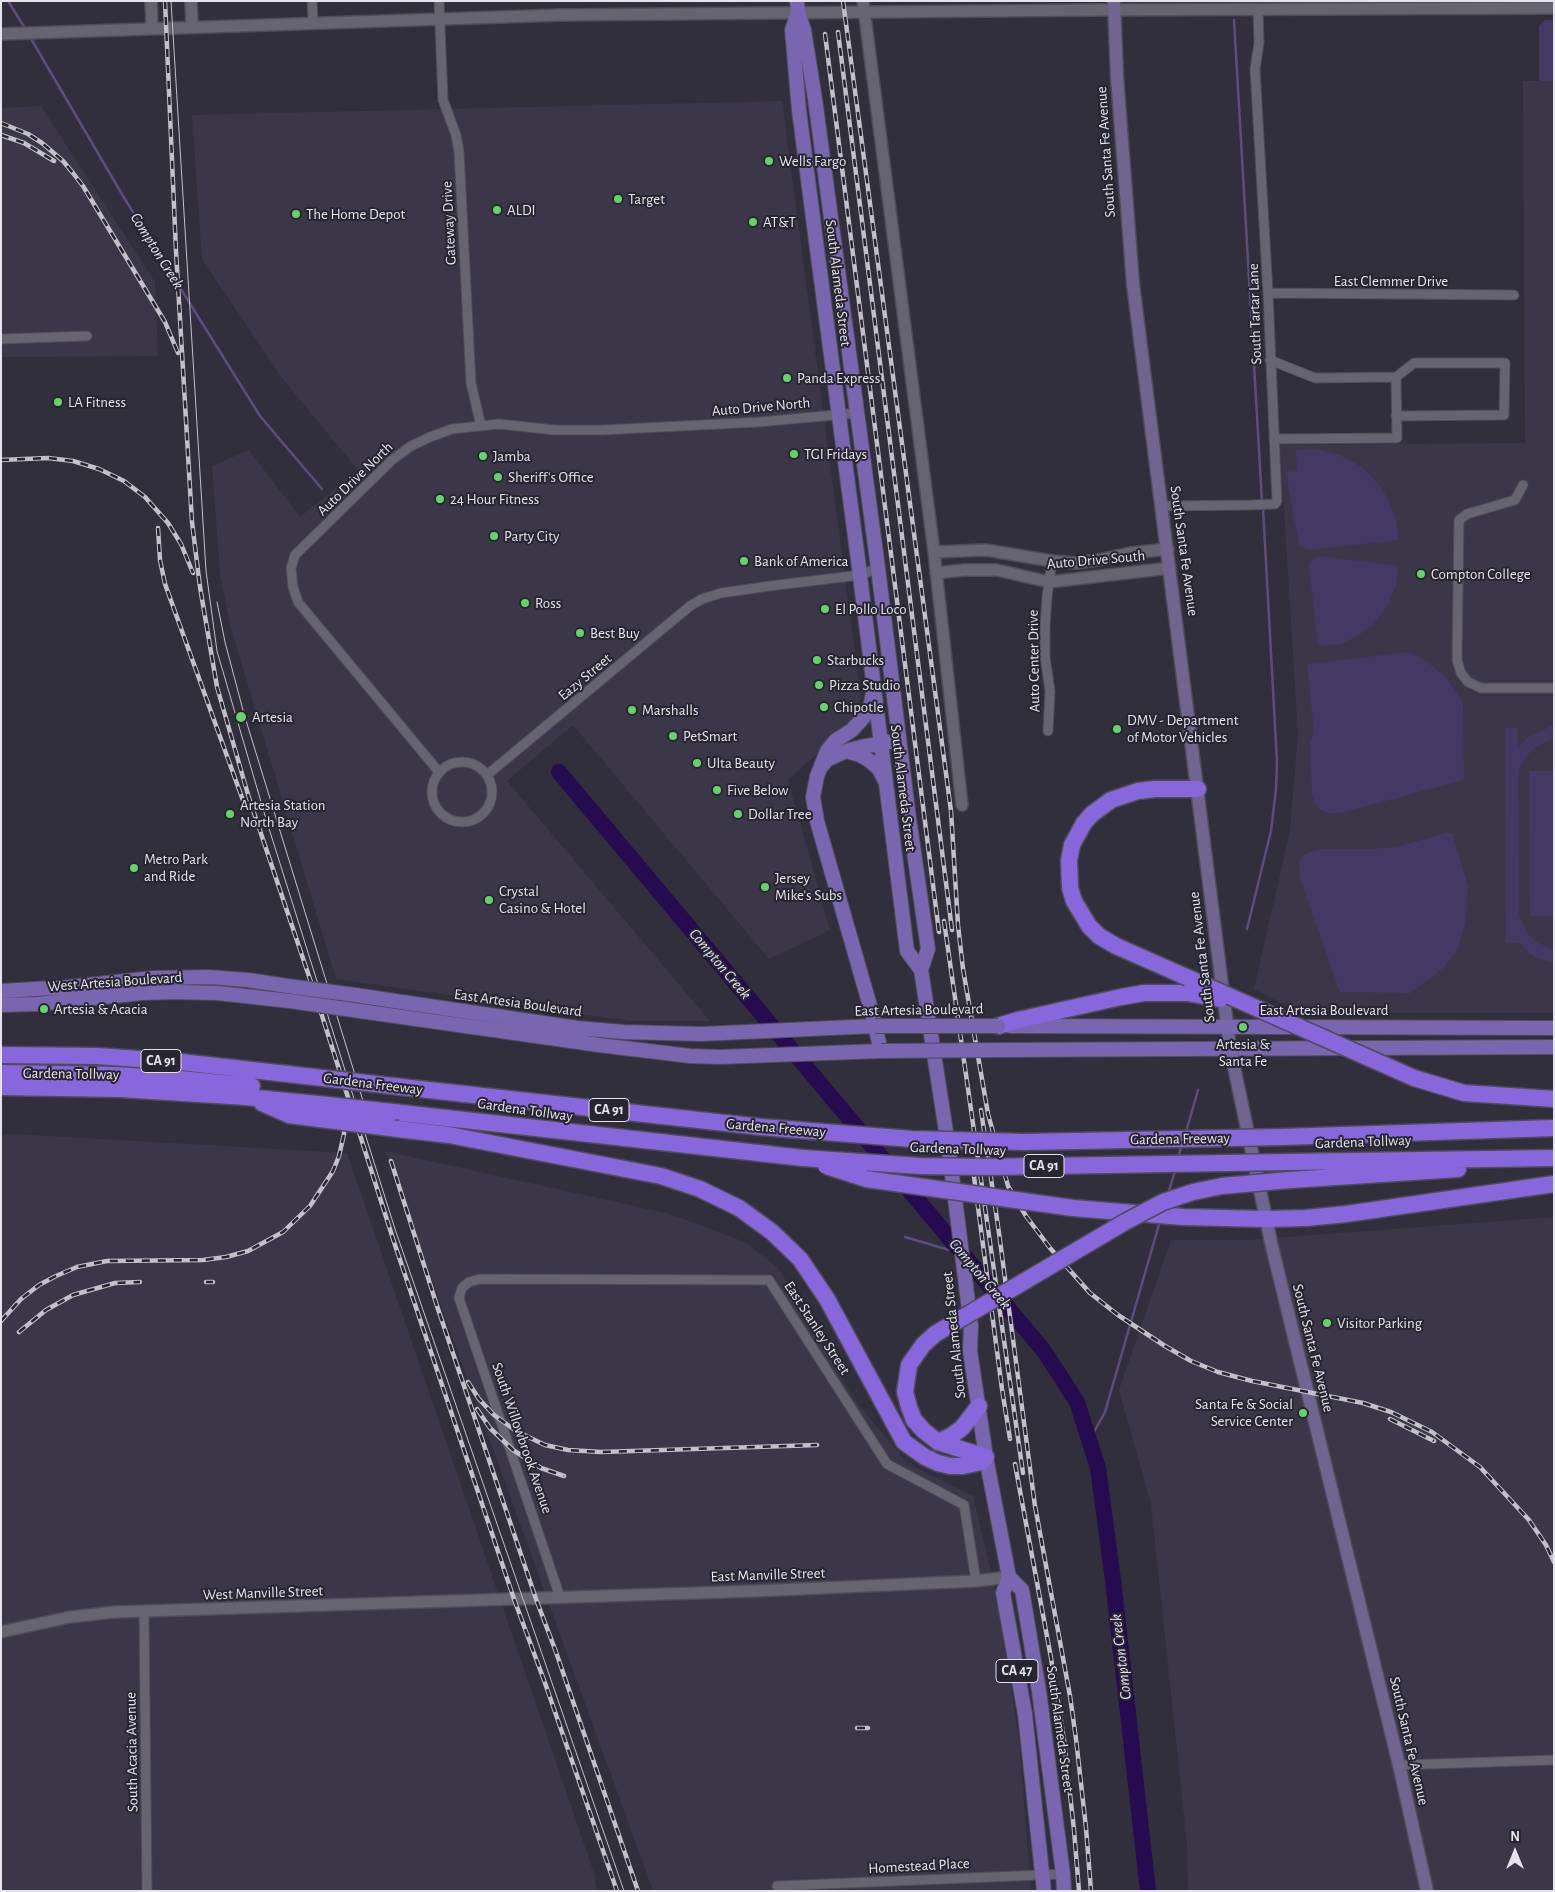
<!DOCTYPE html>
<style>
body{margin:0}
#map{position:relative;width:1555px;height:1892px;overflow:hidden;background:#312f3b;font-family:"Alegreya Sans",sans-serif}
canvas{display:block}
.frame{position:absolute;inset:0;border:2px solid #e5e3eb;pointer-events:none}
.north{position:absolute;left:1490px;top:1827px;width:50px;height:50px;-webkit-text-stroke:4px #272530;paint-order:stroke;rotate:0deg;font-size:14px;font-weight:700;line-height:20px;text-align:center;color:#e5e3eb}
.north::after{content:'';display:block;margin:auto;width:18px;height:22px;background:#e5e3eb;clip-path:polygon(50% 0,100% 100%,50% 72%,0 100%)}
</style>
<div id="map">
<canvas width="1555" height="1892"></canvas>
<div class="frame"></div>
<div class="north">N</div>
</div>
<script>
const ctx = document.querySelector('canvas').getContext('2d');
ctx.lineJoin = 'round';
function paint(path, color) {
  ctx.fillStyle = color;
  ctx.fill(path, 'evenodd');
}
function toPath(rows) {
  const path = new Path2D();
  for (const r of rows) {
    if (r.length === 3) {
      path.moveTo(r[0] + r[2], r[1]);
      path.arc(r[0], r[1], r[2], 0, 2 * Math.PI);
      continue;
    }
    path.moveTo(r[0], r[1]);
    for (let i = 2; i < r.length; i += 2) path.lineTo(r[i], r[i + 1]);
  }
  return path;
}
function strokePath(path, color, width, dash) {
  ctx.strokeStyle = color;
  ctx.lineWidth = width;
  ctx.lineCap = dash ? 'butt' : 'round';
  ctx.setLineDash(dash || []);
  ctx.stroke(path);
}
function drawText(font, color, halo, rows, align = 'center') {
  ctx.font = font + ' "Alegreya Sans",sans-serif';
  ctx.lineWidth = 4;
  ctx.setLineDash([]);
  ctx.textBaseline = 'middle';
  ctx.strokeStyle = halo;
  ctx.fillStyle = color;
  for (const [text, x, y, turn = 0] of rows) {
    ctx.save();
    ctx.translate(x, y);
    ctx.rotate((+turn || 0) * Math.PI / 180);
    ctx.textAlign = isNaN(turn) ? turn : align;
    if (halo) ctx.strokeText(text, 0, 0);
    ctx.fillText(text, 0, 0);
    ctx.restore();
  }
}
const built = toPath([
 [1523,81,1554,81,1554,1013,1300,1013,1254,989,1290,830,1298,734,1280,445,1525,443],
 [782,101,861,698,850,724,788,780,830,930,769,959,573,725,507,781,710,1021,631,1021,336,979,230,625,220,573,212,466,249,450,300,517,358,470,282,378,202,259,192,115],
 [41,106,155,282,158,356,1,357,1,108],
 [13,1134,347,1153,594,1873,597,1891,1,1891,1,1136],
 [385,1151,670,1214,745,1242,779,1269,854,1399,908,1464,973,1496,996,1593,1019,1740,1031,1891,653,1891],
 [1554,1217,1554,1891,1188,1891,1187,1844,1151,1504,1119,1390,1171,1240,1247,1240]
]);
const green = toPath([
 [1545,20,1554,20,1554,81,1539,81,1539,26],
 [1296,449,1320,450,1340,455,1362,467,1382,488,1395,515,1399,540,1308,550,1299,545,1286,472,1297,471],
 [1320,556,1398,566,1396,586,1387,606,1373,625,1357,636,1341,644,1318,646,1309,567,1310,562,1314,558],
 [1408,652,1423,659,1445,676,1463,703,1464,780,1340,813,1328,813,1321,810,1315,804,1312,795,1310,743,1314,732,1307,664],
 [1554,725,1554,738,1537,746,1527,755,1519,770,1518,780,1519,915,1528,934,1536,942,1554,950,1554,963,1537,958,1528,952,1520,943,1506,943,1505,728,1517,728,1518,747,1530,736],
 [1529,771,1554,771,1554,916,1530,916],
 [1446,833,1452,833,1468,886,1465,924,1457,951,1443,968,1411,993,1340,992,1300,878,1299,862,1304,855,1309,852,1323,849,1370,849,1396,847]
]);
const stream = toPath([
 [8,1,26,30],
 [1234,20,1262,502],
 [30,37,123,196,260,416,322,489],
 [1247,929,1271,831,1276,789,1277,762,1263,508],
 [1186,1132,1198,1090],
 [1178,1158,1182,1144],
 [1168,1194,1175,1171],
 [905,1237,956,1252],
 [1089,1441,1105,1412,1160,1221]
]);
const river = toPath([
 [559,772,1044,1351,1077,1402,1098,1468,1113,1580,1148,1891]
]);
const minor = toPath([
 [312,1,313,23],
 [439,1,443,100,456,135,459,152,471,383,481,426],
 [1268,293,1514,295],
 [1,339,87,336],
 [1270,360,1315,378,1396,377,1397,438,1274,439],
 [1396,377,1414,363,1505,363,1504,415,1396,416],
 [1523,485,1515,500,1467,514,1459,520,1457,660,1461,673,1468,682,1481,688,1554,688],
 [1162,506,1251,505,1275,504,1277,501,1268,293,1255,69,1259,43,1258,10],
 [1048,731,1050,691,1045,657,1045,627,1047,597,1052,561],
 [462,792,30],
 [439,772,298,602,293,587,291,568,295,555,392,460,411,446,430,437,452,429,499,424,555,430,603,430,759,422,857,413],
 [487,775,690,606,702,599,721,593,770,586,860,575,878,568],
 [560,1597,459,1298,462,1288,469,1282,480,1279,769,1280,887,1464,964,1505,976,1581],
 [144,1612,147,1891],
 [1399,1765,1554,1760],
 [777,1886,1063,1874]
]);
const tertiary = toPath([
 [151,1,152,28],
 [191,1,192,27],
 [863,1,934,552,962,805],
 [1,34,560,15,1093,10,1554,8],
 [934,552,986,550,1052,561,1076,563,1098,560,1130,553,1168,549],
 [936,573,964,570,997,570,1049,582,1170,568],
 [1,1632,70,1617,115,1612,756,1591,976,1581,1009,1577]
]);
const secondary = toPath([
 [1114,1,1117,77,1133,284,1230,1048,1272,1247,1399,1765,1427,1891]
]);
const primary = toPath([
 [797,1,798,12,804,30,815,99,878,568,909,818,928,949,921,970,949,1151,971,1326,970,1351,986,1457,1009,1577,1003,1593,1025,1714,1044,1891],
 [798,12,792,30,799,110,817,249,857,552,907,951,921,970],
 [846,751,860,755,870,761,879,769,884,779],
 [821,767,827,760,846,751,861,747,889,742],
 [1,991,69,987,153,978,209,977,248,980,288,986],
 [355,995,577,1028,624,1032,701,1034,875,1026],
 [1,1005,38,1004,142,993,176,992,217,993,290,1001],
 [360,1011,599,1045,690,1056,720,1057,881,1051,872,1013,817,821,813,797,817,776,827,751,835,741,852,730,863,718,871,704,873,692],
 [1010,1026,1554,1028],
 [1001,1050,1554,1047],
 [1009,1577,1022,1590,1039,1691,1063,1874,1064,1891]
]);
const motorway = toPath([
 [1184,976,1116,946,1099,936,1089,926,1074,901,1070,888,1069,860,1072,845,1084,823,1092,814,1111,800,1138,791,1155,789,1198,789],
 [998,1026,1018,1020,1121,997,1144,993,1187,993],
 [1,1055,97,1056,181,1062,314,1077],
 [1,1073,114,1075,180,1079,252,1086],
 [1414,1078,1464,1093,1554,1099],
 [393,1086,761,1127],
 [1,1087,120,1089,246,1097,318,1104],
 [262,1103,289,1115,320,1119],
 [393,1112,803,1158],
 [398,1129,449,1135,661,1176,700,1189,739,1208,772,1232,800,1259,827,1299,904,1442,925,1457,938,1463,950,1466,963,1466,981,1462,986,1457,938,1442,924,1431,914,1420,909,1407,905,1392,909,1365,923,1345,935,1334],
 [1282,1137,1554,1128],
 [1286,1162,1554,1158],
 [1290,1180,1458,1169],
 [1073,1208,1183,1217,1265,1219,1306,1218,1346,1214,1554,1184],
 [938,1442,951,1436,962,1428,979,1406]
]);
const tram = toPath([
 [171,1,206,571,217,651,266,819,395,1229,624,1891],
 [217,602,225,642,244,714,372,1130]
]);
const rail = toPath([
 [165,1,176,251,192,522,200,587,217,687,249,798,317,1000,395,1245,514,1599,545,1683,617,1891],
 [843,1,951,811,958,925,963,969,988,1114,1008,1186,1026,1216,1050,1248,1090,1293,1118,1315,1165,1346,1191,1361,1218,1372,1252,1381,1363,1403,1391,1412,1432,1432,1480,1467,1529,1520,1546,1545,1554,1562],
 [838,32,952,930],
 [825,34,939,932],
 [1,123,28,134,42,143,63,161,73,173,83,186,165,322,178,353],
 [1,135,24,143,54,161],
 [1,460,48,458,73,461,99,469,124,481,145,497,168,523,181,544,193,573],
 [158,528,160,560,165,584,245,806],
 [944,921,1023,1473],
 [981,1110,999,1233,1035,1506,1070,1696,1076,1739,1086,1828,1091,1891],
 [391,1161,437,1306,536,1599,556,1652,638,1891],
 [973,1169,1002,1389,1010,1439],
 [206,1282,213,1282],
 [1,1321,21,1299,39,1285,56,1276,77,1267,107,1261,203,1260,226,1257,248,1251,283,1232,310,1206,333,1171,339,1156,344,1134,345,1101],
 [19,1332,46,1310,73,1295,115,1283,140,1282],
 [468,1382,479,1399,494,1415,516,1431,545,1445,568,1450,601,1452,817,1445],
 [477,1409,490,1428,513,1450,541,1468,564,1476],
 [1390,1419,1434,1441],
 [1015,1464,1051,1658,1064,1740,1074,1830,1079,1891],
 [857,1728,868,1728]
]);
const primaryBridge = toPath([
 [288,986,355,995],
 [290,1001,360,1011],
 [875,1026,998,1026],
 [881,1051,1001,1050]
]);
const motorwayBridge = toPath([
 [1184,976,1414,1078],
 [1187,993,1220,999],
 [314,1077,393,1086],
 [318,1104,393,1112],
 [320,1119,398,1129],
 [761,1127,912,1139,1024,1142,1282,1137],
 [803,1158,920,1166,988,1167,1286,1162],
 [826,1166,866,1179,1073,1208],
 [935,1334,1125,1222,1163,1202,1193,1192,1222,1186,1290,1180]
]);
const markers = [
 [769,161,5,"#65d467"],
 [618,199,5,"#65d467"],
 [497,210,5,"#65d467"],
 [296,214,5,"#65d467"],
 [753,222,5,"#65d467"],
 [787,378,5,"#65d467"],
 [58,402,5,"#65d467"],
 [794,454,5,"#65d467"],
 [483,456,5,"#65d467"],
 [498,477,5,"#65d467"],
 [440,499,5,"#65d467"],
 [494,536,5,"#65d467"],
 [744,561,5,"#65d467"],
 [1421,574,5,"#65d467"],
 [525,603,5,"#65d467"],
 [825,609,5,"#65d467"],
 [580,633,5,"#65d467"],
 [817,660,5,"#65d467"],
 [819,685,5,"#65d467"],
 [824,707,5,"#65d467"],
 [632,710,5,"#65d467"],
 [241,717,6,"#65d467"],
 [1117,729,5,"#65d467"],
 [673,736,5,"#65d467"],
 [697,763,5,"#65d467"],
 [717,790,5,"#65d467"],
 [230,814,5,"#65d467"],
 [738,814,5,"#65d467"],
 [134,868,5,"#65d467"],
 [765,887,5,"#65d467"],
 [489,900,5,"#65d467"],
 [44,1009,5,"#65d467"],
 [1243,1027,5,"#65d467"],
 [1327,1323,5,"#65d467"],
 [1303,1413,5,"#65d467"]
];
const shields = [
 [161,1061,40],
 [609,1110,40],
 [1044,1166,40],
 [1017,1671,42]
];
const shieldNames = [
 ["CA 91",161,1061],
 ["CA 91",609,1110],
 ["CA 91",1044,1166],
 ["CA 47",1017,1671]
];
const streetNames = [
 ["South Santa Fe Avenue",1106,152,-94],
 ["Gateway Drive",449,223,-93],
 ["East Clemmer Drive",1391,281],
 ["South Alameda Street",838,283,83],
 ["South Tartar Lane",1255,314,-92],
 ["Auto Drive North",761,407,-5],
 ["Auto Drive North",355,479,-44],
 ["South Santa Fe Avenue",1184,551,82],
 ["Auto Drive South",1096,560,-5],
 ["Auto Center Drive",1034,661,-91],
 ["Eazy Street",585,677,-40],
 ["South Alameda Street",903,788,83],
 ["South Santa Fe Avenue",1202,957,-97],
 ["West Artesia Boulevard",115,982,-4],
 ["East Artesia Boulevard",518,1003,8],
 ["East Artesia Boulevard",919,1010,-1],
 ["East Artesia Boulevard",1324,1010],
 ["Gardena Tollway",71,1074,1],
 ["Gardena Freeway",373,1084,7],
 ["Gardena Tollway",525,1110,8],
 ["Gardena Freeway",776,1128,5],
 ["Gardena Freeway",1180,1139,-1],
 ["Gardena Tollway",1363,1142,-2],
 ["Gardena Tollway",958,1149,2],
 ["East Stanley Street",817,1328,57],
 ["South Alameda Street",954,1335,-96],
 ["South Santa Fe Avenue",1313,1348,76],
 ["South Willowbrook Avenue",522,1438,71],
 ["East Manville Street",768,1575,-2],
 ["West Manville Street",263,1593,-2],
 ["South Alameda Street",1060,1729,82],
 ["South Santa Fe Avenue",1409,1741,77],
 ["South Acacia Avenue",132,1752,-91],
 ["Homestead Place",919,1866,-3]
];
const poiNames = [
 ["Wells Fargo",779,161],
 ["Target",628,199],
 ["ALDI",507,210],
 ["The Home Depot",306,214],
 ["AT&T",763,222],
 ["Panda Express",797,378],
 ["LA Fitness",68,402],
 ["TGI Fridays",804,454],
 ["Jamba",493,456],
 ["Sheriff's Office",508,477],
 ["24 Hour Fitness",450,499],
 ["Party City",504,536],
 ["Bank of America",754,561],
 ["Compton College",1431,574],
 ["Ross",535,603],
 ["El Pollo Loco",835,609],
 ["Best Buy",590,633],
 ["Starbucks",827,660],
 ["Pizza Studio",829,685],
 ["Chipotle",834,707],
 ["Marshalls",642,710],
 ["Artesia",252,717],
 ["DMV - Department",1127,720],
 ["of Motor Vehicles",1127,737],
 ["PetSmart",683,736],
 ["Ulta Beauty",707,763],
 ["Five Below",727,790],
 ["Artesia Station",240,805],
 ["North Bay",240,822],
 ["Dollar Tree",748,814],
 ["Metro Park",144,859],
 ["and Ride",144,876],
 ["Jersey",775,878],
 ["Mike's Subs",775,895],
 ["Crystal",499,891],
 ["Casino & Hotel",499,908],
 ["Artesia & Acacia",54,1009],
 ["Artesia &",1243,1044,"center"],
 ["Santa Fe",1243,1061,"center"],
 ["Visitor Parking",1337,1323],
 ["Santa Fe & Social",1293,1404,"right"],
 ["Service Center",1293,1421,"right"]
];
const waterNames = [
 ["Compton Creek",157,251,58],
 ["Compton Creek",720,964,50],
 ["Compton Creek",980,1274,50],
 ["Compton Creek",1121,1657,-97]
];
paint(built, '#3b3749');
paint(green, '#443964');
strokePath(stream, '#5f4c7e', 2.5);
strokePath(river, '#260b50', 16);
strokePath(minor, '#4e4c56', 11);
strokePath(tertiary, '#4e4c56', 14);
strokePath(secondary, '#4e4c56', 15);
strokePath(primary, '#4e4c56', 16);
strokePath(motorway, '#4e4c56', 19);
strokePath(minor, '#666471', 9);
strokePath(tertiary, '#666471', 11);
strokePath(secondary, '#706591', 12);
strokePath(primary, '#7a65b1', 14);
strokePath(motorway, '#8866dc', 16);
strokePath(tram, '#c2c0c9', 1);
strokePath(rail, '#c2c0c9', 4.5);
strokePath(rail, '#272530', 2.5, [8]);
strokePath(primaryBridge, '#4e4c56', 16, []);
strokePath(motorwayBridge, '#4e4c56', 19, []);
strokePath(primaryBridge, '#7a65b1', 14);
strokePath(motorwayBridge, '#8866dc', 16);
for (const [x, y, r, color] of markers) {
  const dot = new Path2D();
  dot.arc(x, y, r, 0, 2 * Math.PI);
  ctx.fillStyle = color;
  ctx.fill(dot);
  strokePath(dot, '#272530', 2);
}
for (const [x, y, w] of shields) {
  const box = new Path2D();
  box.roundRect(x - w / 2, y - 11.5, w, 23, 4);
  ctx.fillStyle = '#272530';
  ctx.fill(box);
  strokePath(box, '#e5e3eb', 1);
}
drawText('bold 14px', '#e5e3eb', null, shieldNames);
drawText('15px', '#e5e3eb', '#272530', streetNames);
drawText('15px', '#e5e3eb', '#272530', poiNames, 'left');
drawText('italic 16px', '#e2def3', '#272530', waterNames);
</script>
